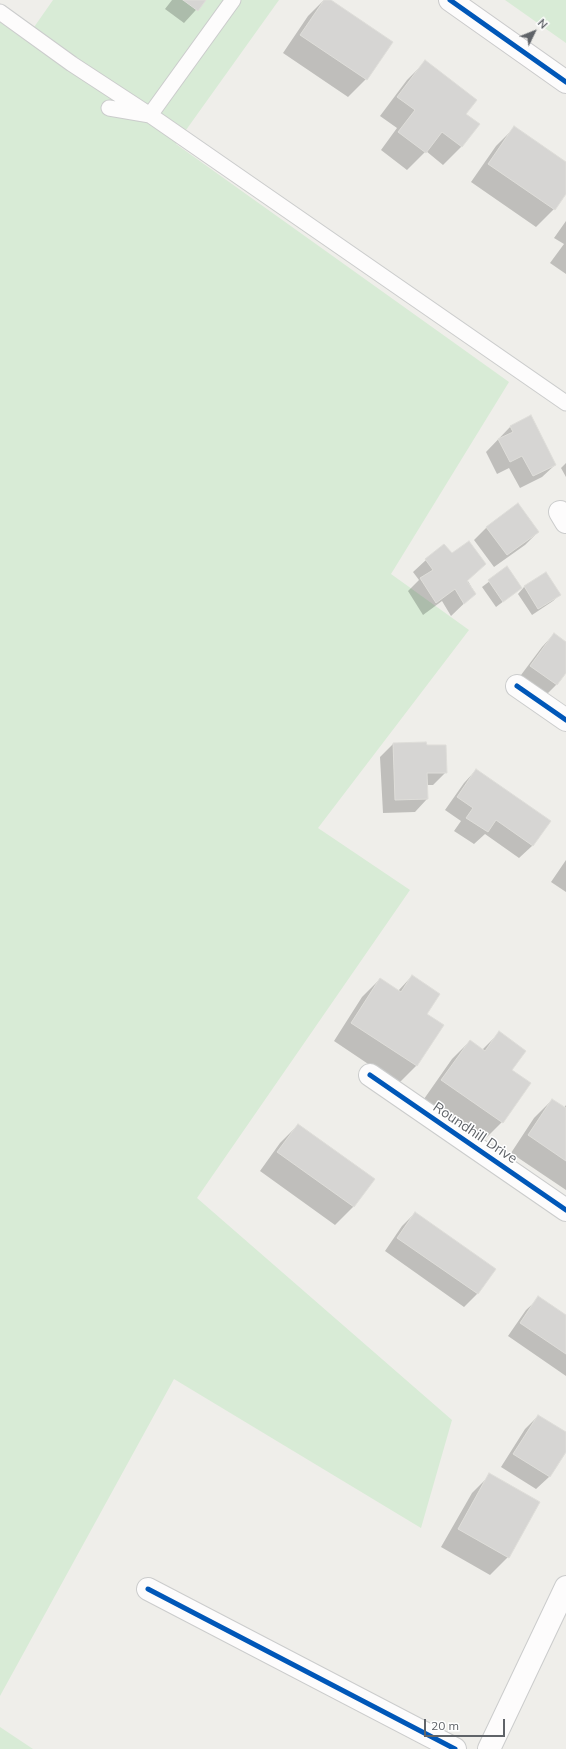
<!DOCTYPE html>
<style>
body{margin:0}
#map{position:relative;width:566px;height:1749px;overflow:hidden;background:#efeeea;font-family:Mulish,sans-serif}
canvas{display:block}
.north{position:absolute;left:514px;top:12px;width:40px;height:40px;-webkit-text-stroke:3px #fff;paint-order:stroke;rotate:47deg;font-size:11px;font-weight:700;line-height:16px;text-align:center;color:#5f6368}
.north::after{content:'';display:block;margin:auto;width:14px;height:18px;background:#5f6368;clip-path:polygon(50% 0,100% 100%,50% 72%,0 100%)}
.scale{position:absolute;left:424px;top:1719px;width:81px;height:18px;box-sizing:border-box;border:2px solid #5f6368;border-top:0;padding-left:5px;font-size:12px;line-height:14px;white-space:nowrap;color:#5f6368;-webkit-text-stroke:3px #fff;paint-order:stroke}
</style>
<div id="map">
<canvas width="566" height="1749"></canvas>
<div class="north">N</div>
<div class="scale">20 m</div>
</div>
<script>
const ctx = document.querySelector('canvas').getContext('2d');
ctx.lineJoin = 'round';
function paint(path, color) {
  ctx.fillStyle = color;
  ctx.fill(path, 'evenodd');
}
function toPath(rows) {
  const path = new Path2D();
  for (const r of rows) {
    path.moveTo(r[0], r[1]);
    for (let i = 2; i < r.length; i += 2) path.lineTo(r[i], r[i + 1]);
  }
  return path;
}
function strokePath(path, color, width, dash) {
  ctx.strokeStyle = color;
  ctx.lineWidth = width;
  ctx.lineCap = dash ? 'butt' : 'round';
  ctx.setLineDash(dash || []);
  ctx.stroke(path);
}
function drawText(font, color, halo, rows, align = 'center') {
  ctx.font = font + ' Mulish,sans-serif';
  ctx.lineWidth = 3;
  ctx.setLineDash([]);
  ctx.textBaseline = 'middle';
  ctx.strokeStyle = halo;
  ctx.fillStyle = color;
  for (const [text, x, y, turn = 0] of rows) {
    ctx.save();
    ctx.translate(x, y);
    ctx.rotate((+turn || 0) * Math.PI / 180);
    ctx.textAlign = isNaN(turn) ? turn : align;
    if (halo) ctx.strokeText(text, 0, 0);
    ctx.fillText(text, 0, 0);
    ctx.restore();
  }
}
const green = toPath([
 [53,0,279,0,176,144,509,382,391,574,469,630,318,828,410,890,197,1198,452,1420,421,1528,174,1379,0,1696,0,22,25,40],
 [505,0,566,0,566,43],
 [0,1727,33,1749,0,1749]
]);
const shadow = toPath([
 [172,0,205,0,184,23,165,9],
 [324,0,329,0,366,79,348,97,283,53,308,16],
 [425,62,465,114,478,124,461,147,443,165,426,151,407,170,381,150,397,128,380,116,407,80],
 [514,128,566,164,566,192,554,209,536,227,471,182,496,146],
 [566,221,566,274,550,263,564,244,554,238],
 [511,426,555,465,542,477,520,488,509,468,497,474,486,452],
 [566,463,566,477,561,468],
 [487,527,538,532,525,545,494,567,474,540],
 [452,554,475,593,451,616,442,601,423,615,408,591,419,580,413,572,426,560],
 [507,568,521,588,496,607,482,587],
 [546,573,559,595,553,601,532,615,518,594,524,587],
 [554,634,566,643,566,671,556,685,543,698,518,679,542,647],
 [393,744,446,772,433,785,427,785,427,799,415,812,383,813,380,757],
 [476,770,549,821,532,846,519,858,485,834,474,844,454,831,461,821,445,810,464,783],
 [566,860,566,892,551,882],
 [412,976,425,1014,443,1026,416,1066,398,1084,334,1041,362,997,380,979,398,991],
 [499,1033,511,1071,529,1083,502,1122,484,1140,424,1099,452,1059,470,1041,482,1050],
 [552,1100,564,1108,566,1105,566,1190,511,1153,534,1118],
 [298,1125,373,1179,353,1207,335,1225,260,1171,280,1143],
 [415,1213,494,1269,477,1294,464,1307,385,1251,402,1226],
 [539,1298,566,1317,566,1376,508,1336,526,1310],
 [538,1416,566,1434,566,1450,549,1477,536,1489,501,1467,525,1429],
 [490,1475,508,1557,490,1575,441,1547,472,1493]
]);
const building = toPath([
 [183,0,206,0,198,11,183,0],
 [324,0,331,0,393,42,367,80,300,35,324,0],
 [425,60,477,100,466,114,480,124,462,147,442,132,426,153,398,132,415,110,397,97,425,60],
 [514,126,566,162,566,194,555,210,488,164,514,126],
 [531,415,556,465,533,476,522,456,510,462,498,439,513,432,510,426,531,415],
 [518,503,539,532,507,555,486,527,518,503],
 [469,541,486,564,467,581,476,594,464,604,455,589,436,603,420,578,433,570,425,559,444,544,452,553,469,541],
 [507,566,522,588,503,602,488,580,507,566],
 [546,572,561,595,538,609,524,586,546,572],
 [554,633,566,642,566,673,557,685,530,666,554,633],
 [426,742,427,745,446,745,447,773,427,773,428,799,395,800,393,743,426,742],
 [476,769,551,821,533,846,496,820,488,832,466,818,473,808,457,797,476,769],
 [412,975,440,994,427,1014,444,1025,417,1066,351,1023,380,978,401,992,412,975],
 [499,1031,526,1051,512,1070,531,1083,503,1123,441,1080,470,1040,485,1051,499,1031],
 [552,1099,566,1108,566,1161,528,1135,552,1099],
 [298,1124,375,1179,354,1207,277,1152,298,1124],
 [415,1212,496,1269,478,1294,397,1238,415,1212],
 [538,1296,566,1315,566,1354,520,1323,538,1296],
 [538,1415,566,1432,566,1452,550,1477,513,1454,538,1415],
 [489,1473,540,1502,509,1558,458,1529,489,1473]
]);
const service = toPath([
 [0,12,72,64,150,115,566,403],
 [109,108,150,115,233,0]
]);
const minor = toPath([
 [560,512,566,522],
 [517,686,566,720],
 [370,1075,566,1210],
 [148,1589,455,1749],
 [489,1749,566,1587]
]);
const secondary = toPath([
 [450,0,566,82]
]);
const cycleway = toPath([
 [450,0,566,82],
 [517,686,566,720],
 [370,1075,566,1210],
 [148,1589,455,1749]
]);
const streetNames = [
 ["Roundhill Drive",475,1133,34]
];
paint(green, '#d8ebd6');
paint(shadow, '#0003');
paint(building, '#d6d5d3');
strokePath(building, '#deddd9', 1);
strokePath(service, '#cbcccc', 17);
strokePath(minor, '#cbcccc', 24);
strokePath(secondary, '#cacacb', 24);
strokePath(service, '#fdfcfc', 15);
strokePath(minor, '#fdfcfc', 22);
strokePath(secondary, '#fdfcfc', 22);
strokePath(cycleway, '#0057b8', 5);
drawText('14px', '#5f6368', '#fff', streetNames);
</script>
